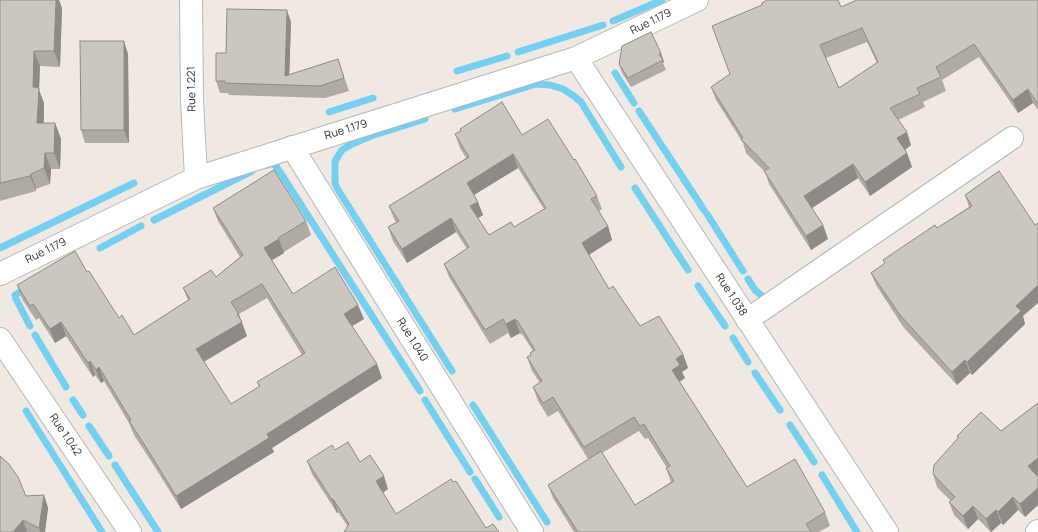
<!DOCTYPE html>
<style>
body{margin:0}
canvas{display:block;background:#efe9e1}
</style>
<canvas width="1038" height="532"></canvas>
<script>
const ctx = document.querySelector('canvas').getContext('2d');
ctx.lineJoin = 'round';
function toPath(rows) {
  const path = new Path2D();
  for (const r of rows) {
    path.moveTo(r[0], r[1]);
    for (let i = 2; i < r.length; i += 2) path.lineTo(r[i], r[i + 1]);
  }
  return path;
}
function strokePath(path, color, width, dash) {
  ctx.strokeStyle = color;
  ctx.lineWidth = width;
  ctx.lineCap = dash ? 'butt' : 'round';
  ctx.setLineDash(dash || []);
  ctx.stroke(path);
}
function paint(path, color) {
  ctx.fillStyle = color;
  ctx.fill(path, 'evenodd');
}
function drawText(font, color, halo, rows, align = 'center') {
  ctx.font = font + ' Manrope,sans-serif';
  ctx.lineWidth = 3;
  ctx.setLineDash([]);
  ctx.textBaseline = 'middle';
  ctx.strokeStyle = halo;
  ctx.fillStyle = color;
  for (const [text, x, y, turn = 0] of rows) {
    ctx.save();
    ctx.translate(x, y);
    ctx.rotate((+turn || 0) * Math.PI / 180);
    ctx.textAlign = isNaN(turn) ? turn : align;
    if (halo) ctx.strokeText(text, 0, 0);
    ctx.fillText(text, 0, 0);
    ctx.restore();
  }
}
const stream = toPath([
 [613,21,662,0],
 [518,52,603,25],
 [457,71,507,56],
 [615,73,634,103],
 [455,109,536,84,550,85,563,89,574,96,581,102,621,167],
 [639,111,704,210],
 [329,112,373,98],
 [425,119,371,136,352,144,342,150,335,161,335,183,337,188,452,371],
 [267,165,271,163,273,164,276,166,280,172,420,391],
 [635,188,688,270],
 [707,214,743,271],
 [154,220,252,171],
 [0,248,134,183],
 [100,248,141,226],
 [748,279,755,290,762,296],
 [698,286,725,326],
 [27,288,15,295,16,299,30,326],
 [35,335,66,387],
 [733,338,748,362],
 [755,373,780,410],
 [73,400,83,415],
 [425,400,470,472],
 [473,405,547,522],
 [26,411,102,532],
 [790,425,814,462],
 [89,426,109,456],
 [115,465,158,532],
 [822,475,857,532],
 [475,479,499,517]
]);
const minor = toPath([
 [191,0,192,100,196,178],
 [576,58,887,532],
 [292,147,532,532],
 [0,274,196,178,576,58,697,0],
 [747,320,1012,138],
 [0,339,130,532],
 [1037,532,1038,531]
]);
const wall = toPath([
 [0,0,62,8,60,67,40,66,39,90,44,103,44,123,55,123,61,139,60,169,51,169,50,184,36,189,36,191,0,201],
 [1038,0,1038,110,1033,103,1018,113,979,57,942,80,946,91,923,102,925,107,898,120,911,145,905,150,907,153,912,167,870,196,858,178,812,208,823,225,828,239,811,250,769,184,765,172,746,153,743,143,716,100,711,87,730,74,762,5,841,7],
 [867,42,877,63,839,88,826,58],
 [291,22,289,75,338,59,349,91,325,98,229,95,228,93,220,93,216,81],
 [651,32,664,62,663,63,666,70,631,87,622,73,619,64],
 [128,54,129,143,85,143,81,130],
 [460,129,522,135,597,196,602,209,598,212,608,226,612,240,589,255,609,289,640,326,683,354,688,368,682,372,685,378,680,382,747,487,825,512,830,526,819,532,574,532,553,498,548,485,588,459,558,411,548,417,538,401,533,387,540,383,532,371,527,357,531,355,530,353,533,351,522,334,521,335,520,333,511,338,508,333,490,344,449,277,444,264,467,249,456,232,407,263,393,241,388,227,396,222,394,219,389,206,466,158,460,148,455,134,460,131],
 [518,168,544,209,514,227,489,235,478,218,483,215,474,195],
 [639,431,645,439,648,438,667,468,666,468,671,482,635,505,602,453],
 [999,171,1023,316,1025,324,972,375,970,373,957,385,904,328,876,285,871,273,885,264,883,260,937,228,969,207,965,195],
 [213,208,306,221,311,235,284,252,284,253,272,260,293,294,364,319,352,326,382,378,272,448,274,452,181,509,151,461,134,435,129,423,104,381,101,383,95,375,93,377,66,336,55,343,39,318,36,320,22,299,17,285,87,272,119,318,134,335,188,300,183,288,216,277,240,257,218,221],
 [267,298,302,355,257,382,259,387,231,404,204,362,247,336,239,314],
 [1038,403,1038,475,1037,476,1038,477,1038,505,1025,517,1018,510,1003,525,1001,523,991,532,978,519,968,529,954,515,949,502,951,501,937,487,933,474,958,438,957,436,1001,431],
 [335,450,360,462,388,489,383,493,396,514,486,528,499,532,348,527,338,512,337,513,312,474,307,461],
 [44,495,48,508,45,532,0,532,26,496]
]);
const shadedWall = toPath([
 [56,0,59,0,62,8,60,67,54,51],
 [287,10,291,22,289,85,285,76],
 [124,41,128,54,129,143,124,130],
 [34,51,40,66,39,90,44,103,43,138,37,123,33,87],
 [661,53,664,62,663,63,659,54],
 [1028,89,1033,103,1018,113,1013,100],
 [55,123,61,139,60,169,54,153],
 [907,132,911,145,902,152,897,138],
 [45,153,51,169,50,184,44,168],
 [907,153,912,167,870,196,865,182],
 [513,154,518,168,472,196,467,183],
 [853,164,858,178,809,210,804,196],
 [31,174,36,189,36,191,30,176],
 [478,202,483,215,475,220,470,206],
 [451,218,456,232,407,263,402,249],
 [823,225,828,239,811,250,806,236],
 [608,226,612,240,587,256,582,243],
 [279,239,284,253,269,262,264,248],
 [1038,285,1038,303,1023,316,1025,324,972,375,967,362,1016,306],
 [358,305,364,319,349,328,344,314],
 [238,313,247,336,201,363,196,349],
 [515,319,520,333,511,338,506,324],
 [61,322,66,336,55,343,50,329],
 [683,354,688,368,682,372,685,378,677,383,672,370,676,359],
 [965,360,970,373,957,385,952,372],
 [90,361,95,375,93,377,88,363],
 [377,364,382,378,272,448,274,452,181,509,176,496,267,434],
 [99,367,104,381,101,383,96,370],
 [1038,458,1038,475,1033,479,1028,466],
 [384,476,388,489,380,494,376,481],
 [1038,488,1038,505,1025,517,1020,504],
 [44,495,48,508,45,532,40,532,39,528],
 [1013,497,1018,510,1003,525,998,512],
 [333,499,338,512,337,513,332,500],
 [973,506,978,519,968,529,963,516],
 [996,510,1001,523,991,532,986,519],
 [23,520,27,532,13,532]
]);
const building = toPath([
 [0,0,56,0,54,51,34,51,33,87,39,88,37,123,55,123,54,153,45,153,44,168,31,174,30,176,0,183,0,0],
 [767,0,838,0,841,7,857,0,1038,0,1038,104,1028,89,1013,100,974,44,936,67,941,77,917,88,920,94,890,108,907,132,897,138,907,153,865,182,853,164,804,196,823,225,806,236,764,171,769,168,741,139,743,138,711,87,730,74,712,26,762,5,762,3,767,0],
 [862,28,878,62,839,88,820,45,862,28],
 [227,9,287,10,285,76,338,59,344,78,320,86,225,83,225,81,216,81,216,53,226,53,227,9],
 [651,32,661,53,659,54,663,60,628,78,619,64,622,46,651,32],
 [80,41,124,41,124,130,81,130,80,41],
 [502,102,522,135,548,119,574,160,575,159,597,196,591,199,608,226,582,243,609,289,613,286,640,326,659,316,683,354,676,359,680,365,672,370,747,487,795,459,825,512,806,524,811,532,578,532,548,485,601,451,635,505,674,481,666,468,670,466,644,424,640,426,634,417,584,447,553,397,543,403,533,387,542,381,527,357,531,355,530,353,535,350,517,320,516,321,515,319,506,324,503,319,485,330,444,264,469,247,451,218,402,249,388,227,399,221,389,206,469,157,455,134,461,131,460,129,502,102],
 [513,154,546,208,514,227,511,222,489,235,470,206,478,202,467,183,513,154],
 [274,170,306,221,278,238,279,239,264,248,293,294,335,267,358,305,344,314,377,364,267,434,269,438,176,496,146,447,129,421,131,420,99,367,96,370,90,361,88,363,61,322,50,329,33,304,30,306,17,285,75,251,87,272,89,271,119,318,122,315,134,335,190,299,183,288,211,270,216,277,243,255,213,208,274,170],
 [262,284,305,353,257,382,260,386,231,404,196,349,242,322,237,314,238,313,231,302,262,284],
 [999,171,1035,225,1038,223,1038,285,1016,306,1021,311,967,362,965,360,952,372,900,315,871,273,885,263,883,260,935,225,937,228,972,206,965,195,999,171],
 [1038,403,1038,458,1028,466,1038,477,1038,488,1020,504,1013,497,998,512,996,510,986,519,973,506,963,516,949,502,955,497,933,474,934,465,959,437,957,436,981,412,1001,431,1038,403],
 [348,442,360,462,370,455,384,476,376,481,396,514,451,479,453,482,456,481,486,528,493,524,499,532,344,532,349,524,333,499,332,500,307,461,332,445,335,450,348,442],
 [0,456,8,463,18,477,26,496,44,495,39,528,23,520,13,532,0,532,0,456]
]);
const streetNames = [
 ["Rue 1.179",651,22,-26],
 ["Rue 1.221",192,89,-91],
 ["Rue 1.179",346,130,-17],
 ["Rue 1.179",46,251,-26],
 ["Rue 1.038",731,295,57],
 ["Rue 1.040",412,340,58],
 ["Rue 1.042",65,435,56]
];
strokePath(stream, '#75cff0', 7);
strokePath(minor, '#b4b7c1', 24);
strokePath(minor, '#fff', 22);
paint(wall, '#afaba4');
paint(shadedWall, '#8e8b86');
paint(building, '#cbc7bf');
strokePath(building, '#8e8b86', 1);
drawText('11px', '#2e2e2e', '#fff', streetNames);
</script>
